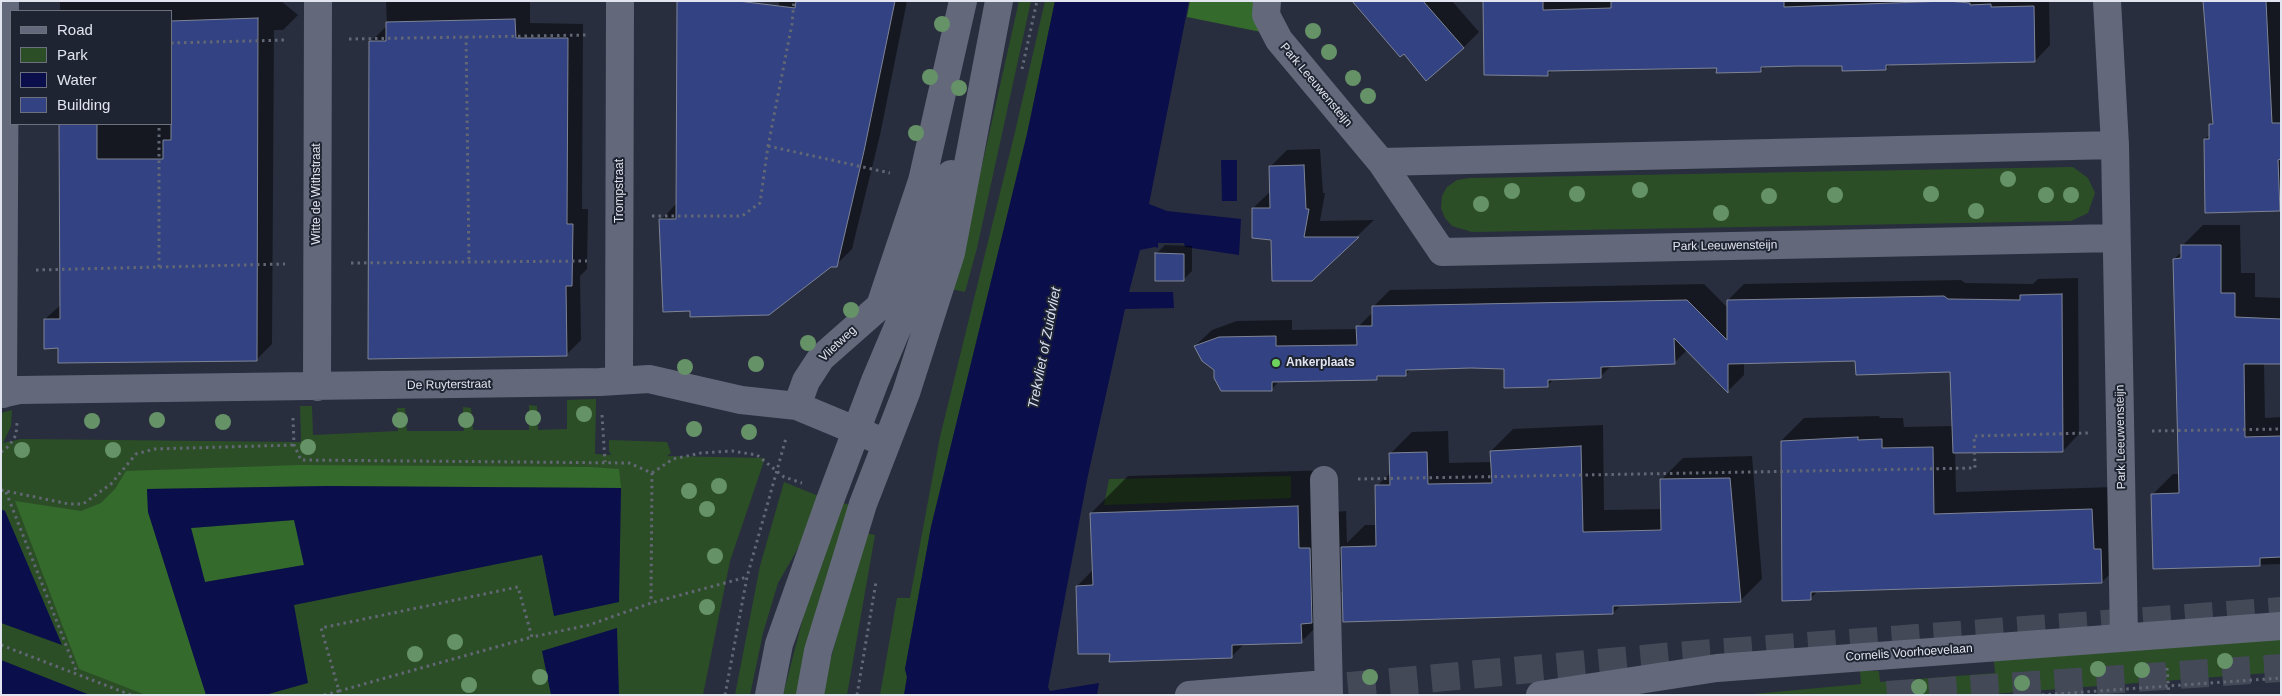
<!DOCTYPE html>
<style>
body{margin:0}
#map{position:relative;width:2282px;height:696px;overflow:hidden;background:#282e3d;font-family:Arial,sans-serif}
canvas{display:block}
.frame{position:absolute;inset:0;border:2px solid #e2e5ef;pointer-events:none}
.legend{position:absolute;left:10px;top:10px;width:162px;height:115px;box-sizing:border-box;background:#1f2432;border:1px solid #6d717e;margin:0;padding:6px 9px;list-style:none;font-size:15px;color:#e2e5ef}
.legend li{display:flex;align-items:center;gap:10px;height:25px}
.legend b{width:25px;border:1px solid #6d717e}
</style>
<div id="map">
<canvas width="2282" height="696"></canvas>
<div class="frame"></div>
<ul class="legend">
<li><b style="height:6px;background:#63697b"></b>Road</li>
<li><b style="height:14px;background:#2c4e27"></b>Park</li>
<li><b style="height:14px;background:#0a0e4b"></b>Water</li>
<li><b style="height:14px;background:#324282"></b>Building</li>
</ul>
</div>
<script>
const ctx = document.querySelector('canvas').getContext('2d');
ctx.lineJoin = 'round';
function paint(path, color) {
  ctx.fillStyle = color;
  ctx.fill(path, 'evenodd');
}
function toPath(rows) {
  const path = new Path2D();
  for (const r of rows) {
    path.moveTo(r[0], r[1]);
    for (let i = 2; i < r.length; i += 2) path.lineTo(r[i], r[i + 1]);
  }
  return path;
}
function strokePath(path, color, width, dash) {
  ctx.strokeStyle = color;
  ctx.lineWidth = width;
  ctx.lineCap = dash ? 'butt' : 'round';
  ctx.setLineDash(dash || []);
  ctx.stroke(path);
}
function drawText(font, color, halo, rows, align = 'center') {
  ctx.font = font + ' Arial,sans-serif';
  ctx.lineWidth = 4;
  ctx.setLineDash([]);
  ctx.textBaseline = 'middle';
  ctx.strokeStyle = halo;
  ctx.fillStyle = color;
  for (const [text, x, y, turn = 0] of rows) {
    ctx.save();
    ctx.translate(x, y);
    ctx.rotate((+turn || 0) * Math.PI / 180);
    ctx.textAlign = isNaN(turn) ? turn : align;
    if (halo) ctx.strokeText(text, 0, 0);
    ctx.fillText(text, 0, 0);
    ctx.restore();
  }
}
const green = toPath([
 [1019,1,1031,1,977,248,965,292,951,289,969,223],
 [1045,1,1055,1,1027,134,931,527,905,669,907,677,904,695,880,695,897,598,910,598,940,437,1015,132],
 [2073,167,2088,178,2095,193,2088,213,2071,221,1472,232,1452,226,1445,218,1441,208,1442,196,1447,187,1457,180,1469,178],
 [596,399,595,454,611,455,609,451,609,440,667,442,671,453,667,456,765,458,730,561,703,695,1,695,1,413,12,410,11,426,3,443,21,439,301,442,300,406,312,406,313,435,398,431,397,408,405,408,407,431,464,431,463,407,471,408,473,430,529,430,529,405,537,406,538,430,567,429,567,400],
 [1291,476,1291,498,1104,505,1109,479],
 [784,482,821,497,812,524,778,583,763,633,750,695,735,695,760,566],
 [840,502,853,506,798,695,783,695,804,614],
 [865,533,875,535,847,695,821,695],
 [2281,639,2281,672,1980,695,1743,695,1861,684,1860,671,1879,671,1880,682,1995,673,1994,661]
]);
const forest = toPath([
 [1190,1,1254,1,1261,32,1187,17],
 [300,465,591,467,619,469,621,488,328,486,147,489,148,512,206,695,146,695,79,669,15,501,81,511,101,503,115,489,126,471],
 [295,520,304,565,205,582,191,528]
]);
const water = toPath([
 [1055,1,1189,1,1149,204,1167,211,1241,219,1239,255,1185,247,1184,243,1158,243,1158,248,1155,247,1140,250,1129,292,1173,292,1174,308,1125,309,1088,475,1048,687,1050,691,1099,683,1097,695,904,695,907,677,905,669,931,527,1027,134],
 [1221,160,1237,160,1237,201,1222,201],
 [328,486,621,488,619,602,554,616,542,555,294,605,308,683,265,695,206,695,148,512,147,489],
 [294,520,304,565,205,582,191,528],
 [1,509,5,511,62,645,1,623],
 [617,628,619,695,551,695,542,651],
 [1,660,90,695,1,695]
]);
const shadow = toPath([
 [60,1,281,1,298,15,283,30,274,30,272,344,257,359,60,347,45,319,62,304,61,124,171,124,171,11,60,11],
 [386,1,530,1,530,23,583,24,582,209,588,209,587,269,580,276,581,340,566,355,370,42,387,26],
 [678,1,743,1,745,105,774,105,779,1,907,1,880,135,852,249,836,265,661,220,676,204],
 [1358,1,1452,1,1479,32,1463,48],
 [1484,1,2049,1,2050,45,2035,61,1891,63,1886,69,1843,65,1765,66,1761,71,1718,66,1553,69,1548,75],
 [2205,1,2281,1,2281,210,2206,212,2205,139,2210,134,2210,124,2214,120],
 [1320,149,1323,193,1325,193,1320,221,1374,220,1312,279,1272,239,1253,208,1271,191,1270,167,1287,150],
 [2203,225,2240,225,2241,273,2255,273,2255,297,2281,298,2281,362,2264,363,2265,418,2281,417,2281,564,2154,568,2152,495,2173,474,2180,474,2174,259,2183,251,2182,246],
 [1165,245,1192,246,1192,271,1183,280,1156,254],
 [2078,278,2079,434,2063,451,1955,452,1956,492,2114,487,2124,560,2102,582,1819,590,1810,599,1783,600,1782,440,1804,418,1879,416,1880,418,1903,418,1904,427,1953,426,1951,370,1856,360,1744,362,1744,375,1728,391,1687,350,1674,363,1612,365,1600,377,1555,378,1547,386,1505,368,1471,366,1412,368,1405,375,1380,375,1376,379,1280,380,1271,390,1215,369,1195,346,1212,330,1237,321,1292,320,1292,330,1358,329,1358,327,1374,311,1374,306,1390,290,1704,284,1728,308,1728,300,1744,284,1961,280,1965,283,2033,284,2038,279],
 [1603,425,1604,510,1661,509,1661,480,1683,458,1752,456,1762,579,1740,601,1622,604,1613,613,1343,590,1338,595,1338,605,1301,642,1245,643,1232,656,1111,652,1077,586,1093,570,1091,513,1128,476,1334,470,1336,512,1346,511,1347,543,1365,525,1377,525,1377,486,1391,472,1390,454,1412,432,1448,431,1449,463,1492,462,1491,451,1513,429]
]);
const building = toPath([
 [677,1,738,1,795,8,796,1,895,1,864,151,837,267,831,267,769,315,690,317,690,311,663,312,659,219,676,219,677,1],
 [1352,1,1423,1,1464,48,1426,81,1404,54,1400,57,1352,1],
 [1483,1,1543,1,1543,10,1611,8,1611,1,1784,1,1784,7,1947,1,1970,3,1970,5,1991,4,1991,7,2034,6,2035,62,1886,65,1886,70,1842,71,1842,66,1797,66,1761,67,1761,72,1716,73,1717,68,1548,71,1548,76,1484,75,1483,1],
 [2203,1,2266,1,2272,123,2281,123,2281,159,2278,160,2280,211,2205,213,2204,139,2209,139,2209,124,2213,124,2203,1],
 [258,18,257,361,58,363,58,348,44,349,44,319,60,319,59,124,97,124,97,159,163,159,163,140,171,140,171,21,258,18],
 [515,19,516,38,568,38,567,224,573,224,572,286,566,286,567,356,368,359,369,41,386,41,386,22,515,19],
 [1304,165,1306,209,1309,209,1304,237,1359,237,1312,281,1272,281,1271,240,1252,238,1252,208,1270,208,1269,166,1304,165],
 [2181,245,2221,245,2221,293,2235,293,2235,317,2281,319,2281,364,2244,364,2245,437,2281,436,2281,557,2260,558,2260,566,2153,569,2151,494,2179,493,2173,259,2181,258,2181,245],
 [1155,253,1184,254,1184,281,1155,281,1155,253],
 [2062,294,2063,452,1953,453,1950,372,1856,375,1855,361,1728,364,1728,393,1674,338,1675,364,1601,367,1601,378,1548,380,1548,387,1504,388,1504,369,1471,368,1406,370,1406,376,1377,376,1377,380,1272,382,1272,391,1221,391,1214,378,1214,370,1202,361,1194,346,1219,337,1276,336,1276,346,1357,345,1356,326,1372,326,1372,306,1687,300,1727,340,1727,300,1944,296,1948,299,2020,300,2020,295,2062,294],
 [1858,437,1858,440,1882,439,1882,448,1933,447,1934,514,2092,509,2094,549,2101,549,2102,583,1811,592,1811,600,1782,601,1781,441,1858,437],
 [1581,446,1583,532,1661,530,1660,479,1730,478,1741,602,1613,606,1613,614,1343,622,1341,547,1376,546,1375,485,1390,485,1389,453,1427,452,1428,484,1492,483,1490,451,1581,446],
 [1298,506,1299,548,1310,548,1312,623,1301,624,1302,643,1232,645,1232,658,1109,662,1110,654,1078,654,1076,586,1093,585,1090,513,1298,506]
]);
const majorTunnel = toPath([
 [1306,690,1674,656,2281,611],
 [1887,695,2281,668]
]);
const path = toPath([
 [466,36,469,262],
 [349,39,588,35],
 [171,43,286,40],
 [1022,69,1037,1],
 [768,146,890,173],
 [652,216,742,216,760,203,768,146,792,24,794,1],
 [351,263,587,261],
 [159,267,159,124],
 [36,270,285,264],
 [602,415,605,462],
 [293,418,294,445,301,460,629,463,652,473,651,603],
 [2152,431,2281,429],
 [1,452,9,446,16,435,17,423],
 [652,473,673,459,701,453,732,451,757,455,784,477,802,483],
 [1358,479,1975,468,1974,436,2089,433],
 [1,490,69,504,83,504,111,484,136,454,154,449,294,445],
 [6,492,77,673],
 [1,645,131,695],
 [2167,668,2169,695],
 [339,691,532,637],
 [324,695,339,691,321,628,518,587,532,637,589,625,651,603,747,577],
 [725,695,747,577,786,438],
 [857,695,876,582],
 [2042,695,2281,678]
]);
const minor = toPath([
 [1267,1,1266,15,1279,40,1381,162,1442,252,2116,238],
 [2107,1,2115,145,2124,637],
 [1381,162,2115,145],
 [619,380,620,1],
 [317,387,318,1],
 [1,394,19,390,600,382,649,379,741,400,797,406,886,443],
 [3,394,5,1],
 [797,406,806,381,821,358,880,306,922,181,963,1],
 [1324,480,1329,695],
 [769,695,779,644,829,503,875,381,913,291,951,174],
 [810,695,818,651,863,504,906,393,951,253,999,1],
 [1189,695,1314,685,1328,695],
 [1540,695,1717,668,2281,626]
]);
const trees = [
 [942,24],
 [1313,31],
 [1329,52],
 [930,77],
 [1353,78],
 [959,88],
 [1368,96],
 [916,133],
 [2008,179],
 [1640,190],
 [1512,191],
 [1577,194],
 [1931,194],
 [1835,195],
 [2046,195],
 [2071,195],
 [1769,196],
 [1481,204],
 [1976,211],
 [1721,213],
 [851,310],
 [808,343],
 [756,364],
 [685,367],
 [584,414],
 [533,418],
 [157,420],
 [400,420],
 [466,420],
 [92,421],
 [223,422],
 [694,429],
 [749,432],
 [308,447],
 [22,450],
 [113,450],
 [719,486],
 [689,491],
 [707,509],
 [715,556],
 [707,607],
 [455,642],
 [415,654],
 [2225,661],
 [2098,669],
 [2142,670],
 [540,677],
 [1370,677],
 [2022,683],
 [469,685],
 [1919,687]
];
const markers = [
 [1276,363,5,"#6fd360"]
];
const streetNames = [
 ["Park Leeuwensteijn",1316,85,50],
 ["Trompstraat",620,191,-90],
 ["Witte de Withstraat",317,194,-90],
 ["Park Leeuwensteijn",1725,246,-1],
 ["Vlietweg",838,344,-43],
 ["De Ruyterstraat",449,385,-1],
 ["Park Leeuwensteijn",2121,437,-91],
 ["Cornelis Voorhoevelaan",1909,653,-4]
];
const poiNames = [
 ["Ankerplaats",1286,363]
];
const waterNames = [
 ["Trekvliet of Zuidvliet",1045,348,-79]
];
paint(green, '#2c4e27');
paint(forest, '#356a2d');
paint(water, '#0a0e4b');
paint(shadow, '#0007');
paint(building, '#324282');
strokePath(building, '#7e8496', 1);
strokePath(majorTunnel, '#444958', 28, [28, 14]);
strokePath(path, '#626775', 3, [2.5, 4]);
strokePath(minor, '#63697b', 28);
ctx.fillStyle = '#669268';
for (const [x, y] of trees) {
  ctx.beginPath();
  ctx.arc(x, y, 8, 0, 2 * Math.PI);
  ctx.fill();
}
for (const [x, y, r, color] of markers) {
  const dot = new Path2D();
  dot.arc(x, y, r, 0, 2 * Math.PI);
  ctx.fillStyle = color;
  ctx.fill(dot);
  strokePath(dot, '#1f2432', 2);
}
drawText('12px', '#e2e5ef', '#1f2432', streetNames);
drawText('bold 12px', '#e2e5ef', '#1f2432', poiNames, 'left');
drawText('italic 14px', '#d7def1', '#1f2432', waterNames);
</script>
